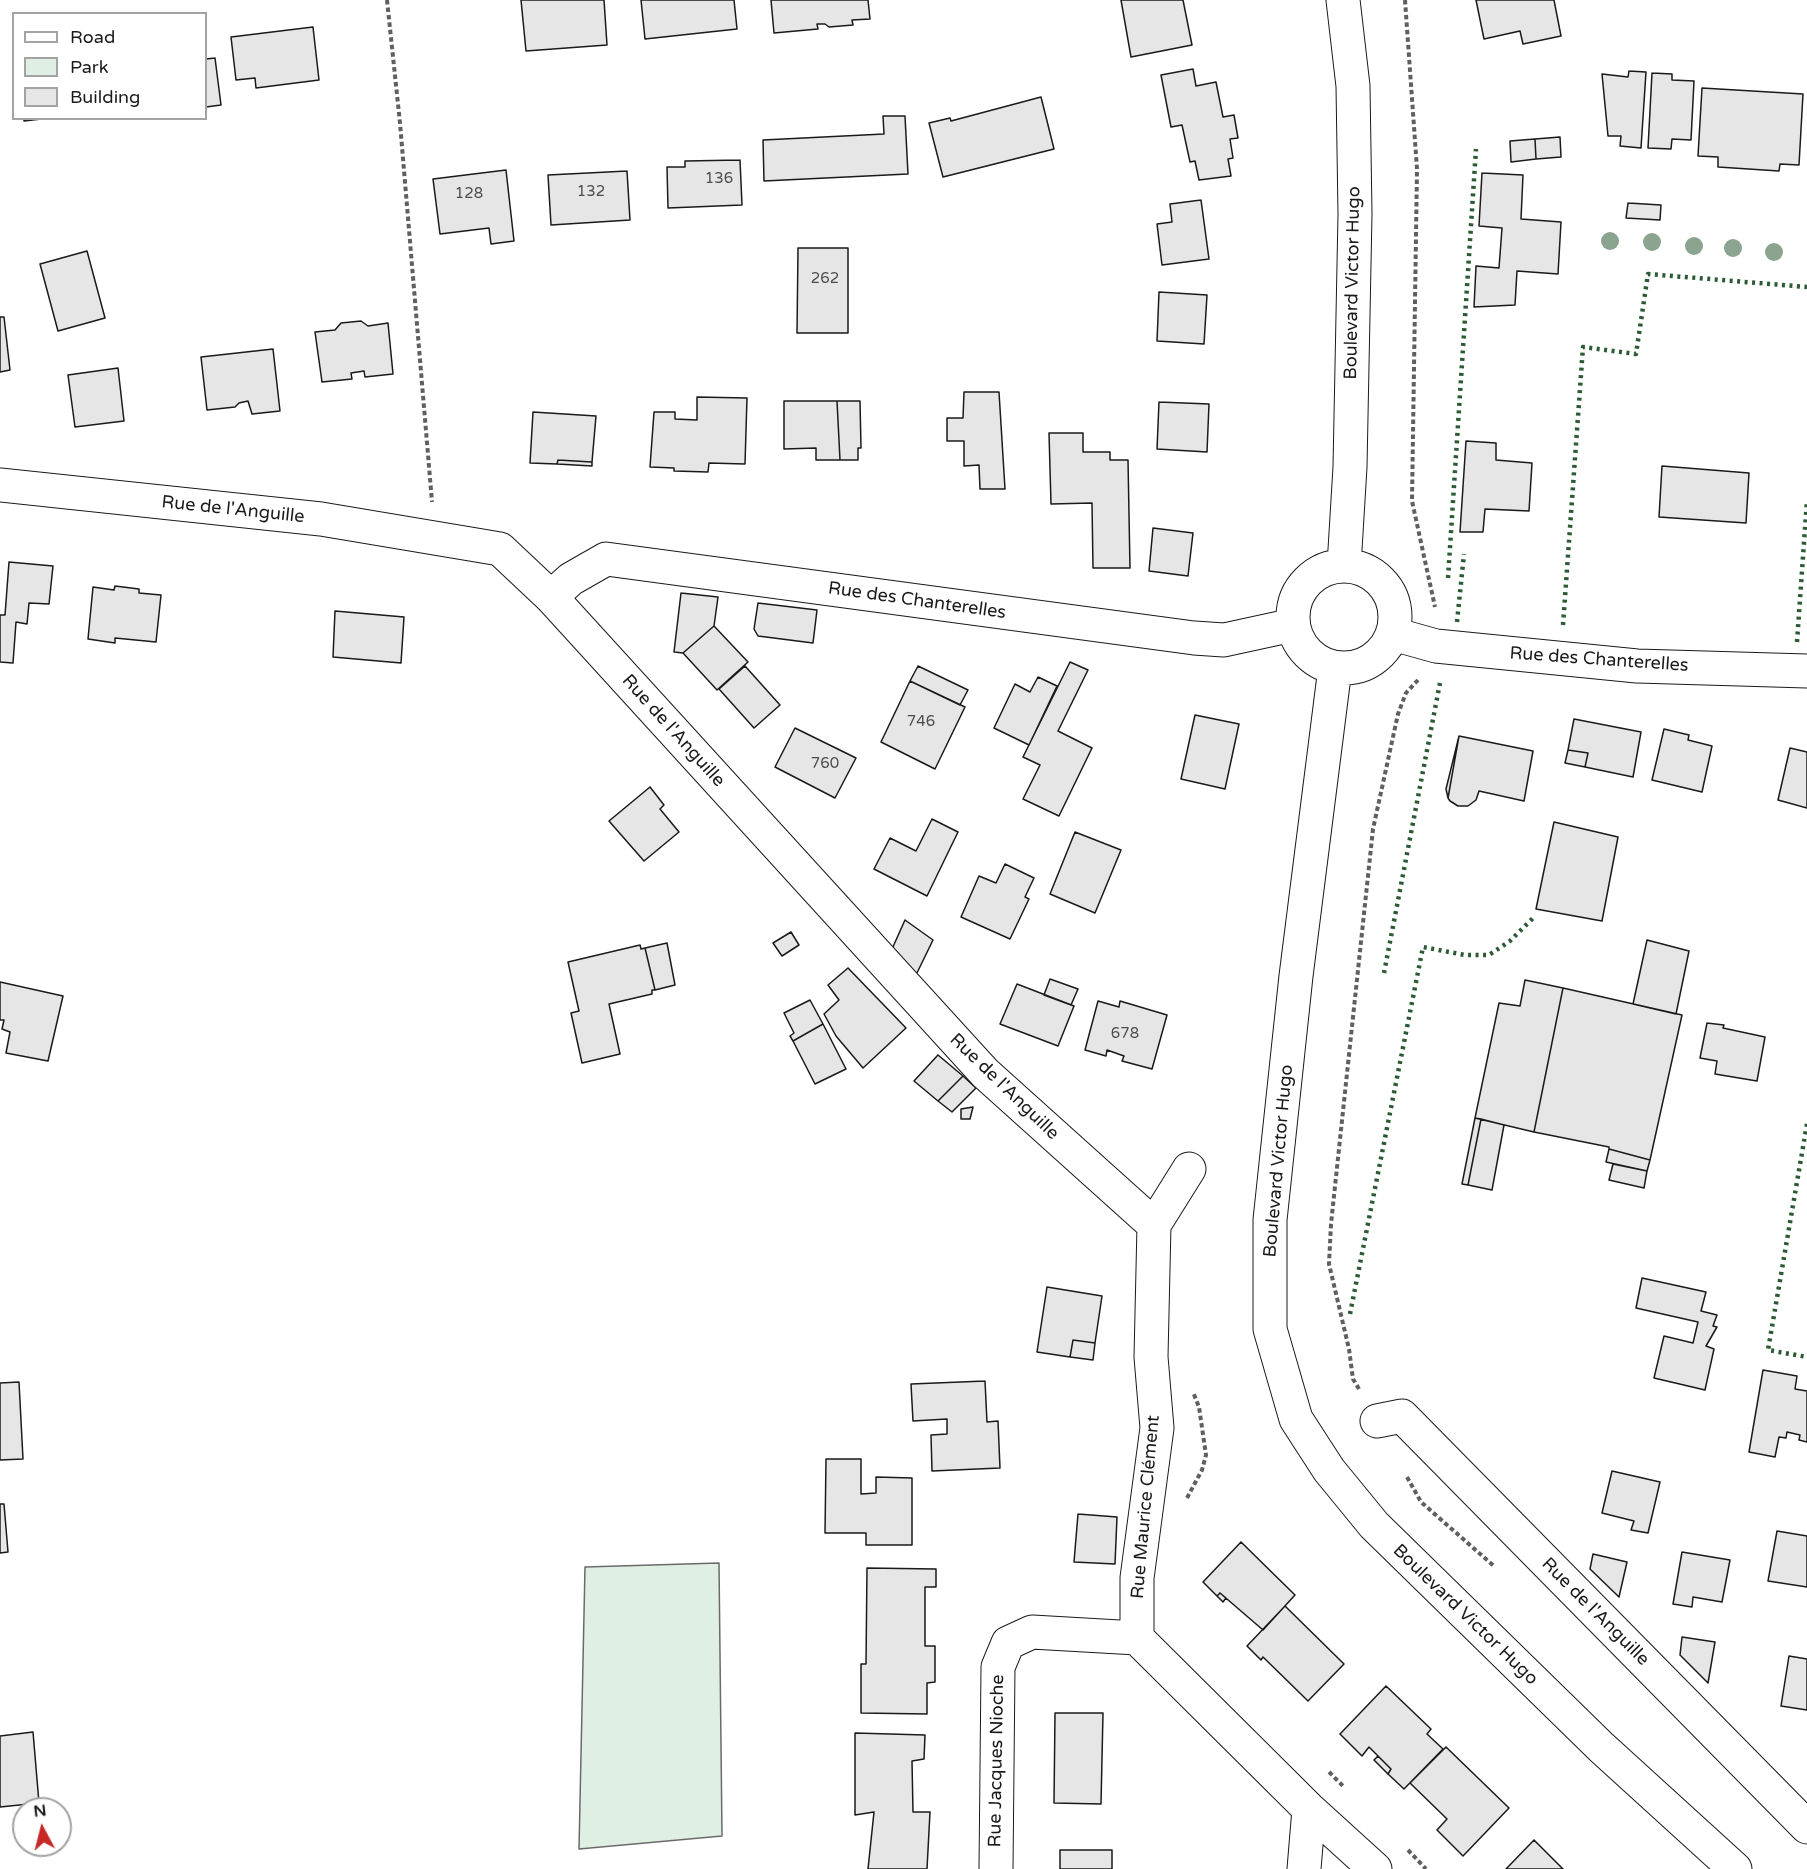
<!DOCTYPE html>
<meta charset="utf-8">
<style>
body{margin:0}
#map{position:relative;width:1807px;height:1869px;overflow:hidden;background:#fff;font-family:"Varela Round",sans-serif}
canvas{display:block}
.legend{position:absolute;left:12px;top:12px;width:195px;height:108px;box-sizing:border-box;background:#fff;border:2px solid #a3a3a3;margin:0;padding:8px 10px;list-style:none;font-size:18px;color:#1a1a1a}
.legend li{display:flex;align-items:center;gap:12px;height:30px}
.legend b{width:30px;border:2px solid #a3a3a3}
.north{position:absolute;left:12px;top:1797px;width:60px;height:60px;box-sizing:border-box;background:#fff;border:2px solid #a3a3a3;border-radius:50%;rotate:353deg;font-size:16px;font-weight:700;line-height:24px;text-align:center;color:#1a1a1a}
.north::after{content:'';display:block;margin:auto;width:21px;height:27px;background:#c62828;clip-path:polygon(50% 0,100% 100%,50% 72%,0 100%)}
</style>
<div id="map">
<canvas width="1807" height="1869"></canvas>
<ul class="legend">
<li><b style="height:8px;background:#fff"></b>Road</li>
<li><b style="height:16px;background:#e0efe3"></b>Park</li>
<li><b style="height:16px;background:#e6e6e6"></b>Building</li>
</ul>
<div class="north">N</div>
</div>
<script>
const ctx = document.querySelector('canvas').getContext('2d');
ctx.lineJoin = 'round';
function paint(path, color) {
  ctx.fillStyle = color;
  ctx.fill(path, 'evenodd');
}
function toPath(rows) {
  const path = new Path2D();
  for (const r of rows) {
    if (r.length === 3) {
      path.moveTo(r[0] + r[2], r[1]);
      path.arc(r[0], r[1], r[2], 0, 2 * Math.PI);
      continue;
    }
    path.moveTo(r[0], r[1]);
    for (let i = 2; i < r.length; i += 2) path.lineTo(r[i], r[i + 1]);
  }
  return path;
}
function strokePath(path, color, width, dash) {
  ctx.strokeStyle = color;
  ctx.lineWidth = width;
  ctx.lineCap = dash ? 'butt' : 'round';
  ctx.setLineDash(dash || []);
  ctx.stroke(path);
}
function drawText(font, color, halo, rows, align = 'center') {
  ctx.font = font + ' "Varela Round",sans-serif';
  ctx.lineWidth = 4.5;
  ctx.setLineDash([]);
  ctx.textBaseline = 'middle';
  ctx.strokeStyle = halo;
  ctx.fillStyle = color;
  for (const [text, x, y, turn = 0] of rows) {
    ctx.save();
    ctx.translate(x, y);
    ctx.rotate((+turn || 0) * Math.PI / 180);
    ctx.textAlign = isNaN(turn) ? turn : align;
    if (halo) ctx.strokeText(text, 0, 0);
    ctx.fillText(text, 0, 0);
    ctx.restore();
  }
}
const green = toPath([
 [719,1563,722,1836,579,1849,585,1567,719,1563]
]);
const building = toPath([
 [521,0,604,0,607,45,526,51,521,0],
 [641,0,734,0,737,29,645,39,641,0],
 [771,0,868,0,870,19,852,20,853,25,829,27,825,24,817,24,818,29,774,33,771,0],
 [1121,0,1183,0,1192,45,1131,57,1121,0],
 [1476,0,1554,0,1561,36,1523,44,1520,31,1484,39,1476,0],
 [313,27,319,80,256,88,255,78,236,80,231,37,313,27],
 [215,58,221,105,206,107,206,59,215,58],
 [1193,69,1196,86,1216,82,1223,117,1234,115,1238,138,1230,139,1233,158,1228,159,1231,176,1199,180,1195,161,1190,162,1182,125,1171,127,1161,75,1193,69],
 [1629,71,1646,72,1641,148,1620,146,1621,136,1608,136,1602,74,1628,77,1629,71],
 [1652,73,1672,74,1672,80,1694,81,1691,140,1672,139,1671,149,1648,148,1652,73],
 [1702,88,1803,94,1799,165,1780,164,1779,171,1718,167,1718,157,1698,156,1702,88],
 [1041,97,1054,149,943,177,929,123,950,118,951,121,1041,97],
 [883,116,905,116,908,174,764,181,763,140,884,134,883,116],
 [24,118,50,118,24,121,24,118],
 [1560,137,1561,157,1536,159,1535,139,1560,137],
 [1535,139,1536,159,1511,162,1510,141,1535,139],
 [740,160,742,205,668,208,667,167,685,167,685,161,740,160],
 [506,170,514,241,491,244,489,228,440,234,433,179,506,170],
 [627,171,630,220,551,225,548,175,627,171],
 [1482,173,1523,175,1521,219,1561,222,1558,274,1517,271,1515,305,1474,307,1476,266,1499,268,1502,228,1479,226,1482,173],
 [1201,200,1209,259,1162,265,1157,224,1172,222,1170,204,1201,200],
 [1628,203,1661,205,1660,220,1626,218,1628,203],
 [798,248,848,248,848,333,797,333,798,248],
 [87,251,105,318,58,331,40,264,87,251],
 [1159,292,1207,295,1204,344,1157,341,1159,292],
 [0,317,4,317,10,370,0,372,0,317],
 [361,321,368,326,388,323,393,374,365,377,364,371,351,373,352,379,322,382,315,332,335,330,341,323,361,321],
 [273,349,280,411,252,414,248,401,239,403,235,407,207,410,201,357,273,349],
 [118,368,124,421,75,427,68,375,118,368],
 [964,392,999,392,1005,489,980,489,979,465,964,466,964,441,947,441,947,418,963,418,964,392],
 [697,397,747,398,745,464,709,463,708,472,674,471,674,468,650,467,654,412,675,412,675,419,697,420,697,397],
 [784,401,837,401,840,460,816,460,816,448,784,449,784,401],
 [837,401,860,401,861,448,858,448,858,460,840,460,837,401],
 [1159,402,1209,404,1207,452,1157,449,1159,402],
 [533,412,596,416,592,462,558,460,557,464,530,463,533,412],
 [1049,433,1083,433,1083,452,1110,452,1110,460,1128,460,1130,568,1093,568,1092,503,1051,504,1049,433],
 [1466,441,1496,443,1496,460,1532,463,1529,511,1485,509,1483,532,1460,532,1466,441],
 [558,460,592,462,592,466,557,464,558,460],
 [1662,466,1749,473,1746,523,1659,517,1662,466],
 [1153,528,1193,533,1188,576,1149,571,1153,528],
 [9,562,53,566,49,604,29,603,27,624,16,622,13,663,0,662,0,615,5,615,9,562],
 [115,586,139,589,139,593,161,595,156,642,115,638,115,643,88,639,93,587,114,590,115,586],
 [681,593,718,597,714,626,683,653,674,652,681,593],
 [758,603,817,610,813,643,758,636,754,629,758,603],
 [335,611,404,617,401,663,333,657,335,611],
 [714,626,748,662,717,690,683,653,714,626],
 [1070,662,1088,670,1058,731,1092,748,1059,816,1023,799,1040,765,1023,757,1070,662],
 [745,666,780,705,754,728,719,689,745,666],
 [918,666,968,690,960,705,910,681,918,666],
 [1038,677,1057,686,1029,745,994,728,1015,684,1030,692,1038,677],
 [910,681,965,707,935,769,881,742,910,681],
 [1195,715,1239,724,1225,789,1181,779,1195,715],
 [1574,719,1641,732,1633,777,1585,767,1588,753,1568,750,1574,719],
 [795,728,856,758,835,798,775,767,795,728],
 [1664,729,1689,735,1688,740,1712,746,1702,792,1652,780,1664,729],
 [1459,736,1533,751,1524,801,1479,791,1476,800,1468,806,1458,806,1450,801,1448,798,1459,736],
 [1459,736,1448,798,1446,789,1459,736],
 [1790,748,1807,752,1807,808,1778,800,1790,748],
 [1568,750,1588,753,1585,767,1565,763,1568,750],
 [650,787,664,805,660,809,679,832,644,861,609,821,650,787],
 [932,819,958,832,927,896,874,869,890,838,916,851,932,819],
 [1554,822,1618,837,1602,921,1536,909,1554,822],
 [1075,832,1121,850,1095,913,1050,894,1075,832],
 [1005,864,1034,878,1025,897,1029,899,1010,939,961,917,979,876,996,883,1005,864],
 [905,920,933,940,915,977,892,949,905,920],
 [791,932,799,945,782,956,773,943,791,932],
 [1647,940,1689,951,1676,1014,1633,1004,1647,940],
 [667,943,675,985,655,990,645,948,667,943],
 [640,945,641,949,645,948,655,990,652,990,652,994,609,1004,620,1054,582,1063,571,1013,579,1011,568,962,640,945],
 [848,968,906,1028,863,1068,836,1036,824,1014,839,1000,828,985,848,968],
 [1050,979,1078,989,1071,1005,1044,995,1050,979],
 [1525,980,1563,988,1534,1132,1475,1118,1499,1003,1520,1006,1525,980],
 [0,982,63,996,48,1061,6,1053,10,1032,2,1029,4,1020,0,1020,0,982],
 [1017,984,1074,1006,1058,1046,1000,1024,1017,984],
 [1563,988,1682,1015,1650,1160,1609,1149,1609,1147,1534,1132,1563,988],
 [810,1000,823,1024,793,1041,790,1036,794,1033,784,1013,810,1000],
 [1098,1001,1119,1007,1120,1001,1167,1015,1152,1069,1122,1061,1124,1056,1107,1050,1106,1056,1085,1050,1098,1001],
 [1707,1023,1724,1025,1723,1028,1765,1037,1757,1081,1715,1074,1717,1061,1700,1058,1707,1023],
 [823,1024,846,1069,815,1084,793,1041,823,1024],
 [938,1055,963,1076,938,1101,914,1081,938,1055],
 [963,1076,976,1088,952,1112,938,1101,963,1076],
 [973,1107,970,1119,961,1119,961,1109,973,1107],
 [1475,1118,1481,1119,1468,1185,1462,1184,1475,1118],
 [1481,1119,1504,1125,1492,1190,1468,1185,1481,1119],
 [1609,1149,1650,1160,1647,1171,1606,1162,1609,1149],
 [1613,1164,1647,1171,1644,1188,1609,1180,1613,1164],
 [1642,1278,1706,1292,1701,1311,1717,1315,1713,1326,1717,1327,1706,1346,1714,1349,1705,1390,1654,1378,1664,1336,1693,1343,1698,1322,1636,1308,1642,1278],
 [1047,1287,1102,1296,1095,1343,1073,1340,1070,1357,1037,1352,1047,1287],
 [1073,1340,1095,1343,1093,1360,1070,1357,1073,1340],
 [1763,1370,1797,1376,1795,1389,1807,1391,1807,1442,1799,1440,1800,1435,1787,1432,1786,1438,1779,1437,1775,1457,1749,1452,1763,1370],
 [985,1381,987,1422,998,1421,1000,1468,932,1471,931,1435,947,1434,947,1419,913,1421,911,1384,985,1381],
 [19,1382,23,1459,0,1460,0,1383,19,1382],
 [826,1459,861,1459,861,1494,876,1493,876,1477,912,1478,912,1545,866,1545,866,1533,825,1533,826,1459],
 [1612,1471,1660,1482,1648,1533,1631,1530,1634,1521,1602,1513,1612,1471],
 [0,1504,4,1504,8,1552,0,1553,0,1504],
 [1078,1514,1117,1517,1115,1564,1074,1562,1078,1514],
 [1777,1531,1807,1536,1807,1587,1768,1581,1777,1531],
 [1241,1542,1295,1595,1263,1630,1220,1593,1217,1596,1203,1582,1241,1542],
 [1682,1552,1730,1560,1722,1602,1693,1597,1692,1607,1673,1604,1682,1552],
 [1593,1554,1627,1562,1619,1597,1590,1569,1593,1554],
 [867,1568,936,1569,936,1587,925,1587,925,1646,935,1646,935,1682,927,1683,927,1714,861,1713,861,1664,866,1664,867,1568],
 [1220,1593,1226,1598,1223,1602,1217,1596,1220,1593],
 [1285,1606,1344,1664,1308,1701,1263,1657,1261,1660,1247,1646,1285,1606],
 [1682,1637,1715,1642,1708,1683,1680,1655,1682,1637],
 [1789,1656,1807,1659,1807,1710,1781,1706,1789,1656],
 [1386,1686,1431,1729,1427,1734,1443,1749,1404,1789,1388,1774,1391,1769,1369,1747,1362,1756,1340,1734,1386,1686],
 [1055,1713,1103,1713,1101,1804,1054,1803,1055,1713],
 [33,1732,39,1803,0,1807,0,1736,33,1732],
 [855,1733,925,1735,924,1759,912,1761,913,1812,930,1812,927,1869,868,1869,874,1812,855,1815,855,1733],
 [1446,1747,1509,1808,1463,1856,1437,1830,1447,1819,1410,1783,1446,1747],
 [1378,1756,1391,1769,1388,1774,1374,1760,1378,1756],
 [1534,1840,1563,1869,1506,1869,1534,1840],
 [1060,1850,1112,1850,1112,1869,1060,1869,1060,1850]
]);
const path = toPath([
 [387,0,400,123,432,502],
 [1405,0,1417,169,1412,501,1435,607],
 [1359,1389,1353,1379,1349,1349,1329,1264,1331,1224,1373,829,1398,714,1406,693,1418,680],
 [1407,1477,1421,1502,1495,1567],
 [1187,1498,1202,1470,1206,1455,1199,1407,1193,1392],
 [1329,1772,1343,1786],
 [1408,1850,1426,1869]
]);
const minor = toPath([
 [0,485,321,519,500,549,551,597,985,1073,1154,1225,1189,1169],
 [551,597,571,579,606,559,1194,638,1224,640,1293,625],
 [1393,634,1436,646,1637,666,1807,671],
 [1154,1225,1151,1357,1157,1428,1137,1578,1137,1638,1309,1809,1375,1869],
 [1377,1421,1402,1416,1807,1827],
 [996,1869,998,1667,1008,1643,1032,1632,1137,1638],
 [1304,1869,1309,1809]
]);
const secondary = toPath([
 [1343,0,1353,86,1355,214,1350,467,1344,566],
 [1344,617,51],
 [1335,668,1296,976,1270,1220,1270,1329,1296,1419,1329,1470,1374,1525,1601,1747,1735,1869]
]);
const hedge = toPath([
 [1448,578,1476,149],
 [1457,622,1464,554],
 [1563,625,1583,347,1636,354,1648,274,1807,287],
 [1797,642,1807,500],
 [1384,973,1440,683],
 [1807,1124,1768,1350,1807,1357],
 [1350,1314,1423,947,1465,955,1489,955,1510,941,1535,916]
]);
const trees = [
 [1610,241],
 [1652,242],
 [1694,246],
 [1733,248],
 [1774,252]
];
const numberNames = [
 ["136",719,179],
 ["132",591,192],
 ["128",469,194],
 ["262",825,279],
 ["746",921,722],
 ["760",825,764],
 ["678",1125,1034]
];
const streetNames = [
 ["Boulevard Victor Hugo",1353,283,-89],
 ["Rue de l'Anguille",233,510,6],
 ["Rue des Chanterelles",917,601,8],
 ["Rue des Chanterelles",1599,660,4],
 ["Rue de l'Anguille",673,731,48],
 ["Rue de l'Anguille",1004,1087,44],
 ["Boulevard Victor Hugo",1279,1161,-85],
 ["Rue Maurice Clément",1146,1507,-85],
 ["Rue de l'Anguille",1595,1612,45],
 ["Boulevard Victor Hugo",1465,1615,44],
 ["Rue Jacques Nioche",997,1761,-89]
];
paint(green, '#e0efe3');
strokePath(green, '#6a6a6a', 1.5);
paint(building, '#e6e6e6');
strokePath(building, '#1a1a1a', 1.5);
strokePath(minor, '#1a1a1a', 35);
strokePath(secondary, '#1a1a1a', 35);
strokePath(path, '#5f5f5f', 4, [4.5, 3]);
strokePath(minor, '#fff', 33);
strokePath(secondary, '#fff', 33);
strokePath(hedge, '#2b5a34', 4.5, [3, 4.5]);
ctx.fillStyle = '#8aa48f';
for (const [x, y] of trees) {
  ctx.beginPath();
  ctx.arc(x, y, 9, 0, 2 * Math.PI);
  ctx.fill();
}
drawText('15px', '#4d4d4d', null, numberNames);
drawText('18px', '#1a1a1a', '#fff', streetNames);
</script>
